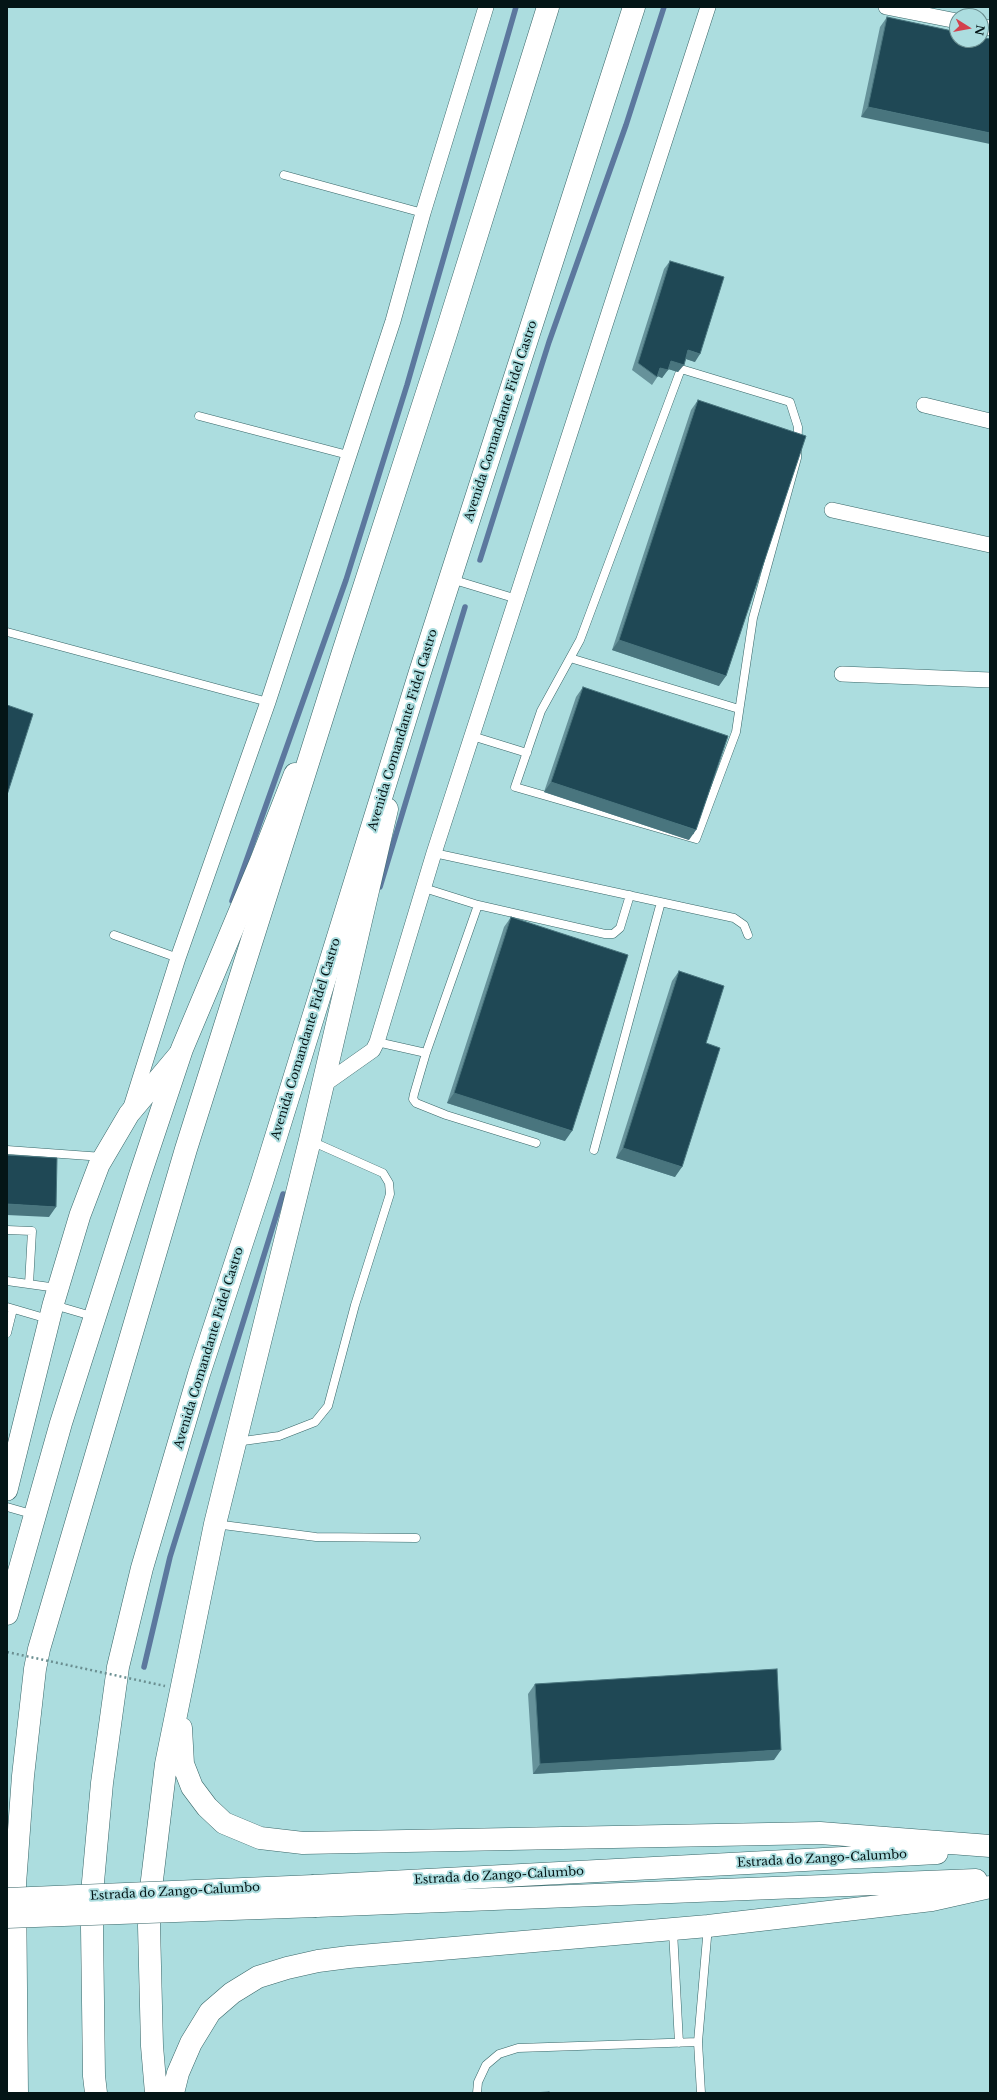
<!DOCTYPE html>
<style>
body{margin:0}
#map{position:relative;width:997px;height:2100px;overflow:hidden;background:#acdddf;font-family:"Libre Baskerville",serif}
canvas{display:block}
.frame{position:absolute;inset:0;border:8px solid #041516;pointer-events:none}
.north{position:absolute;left:949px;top:8px;width:40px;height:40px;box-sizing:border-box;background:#acdddf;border:1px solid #698d8f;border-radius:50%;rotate:101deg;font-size:11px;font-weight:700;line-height:16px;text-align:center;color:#041516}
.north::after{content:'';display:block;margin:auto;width:14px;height:18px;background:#d3424e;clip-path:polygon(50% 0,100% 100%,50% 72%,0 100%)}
</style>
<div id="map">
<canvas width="997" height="2100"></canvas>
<div class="frame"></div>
<div class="north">N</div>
</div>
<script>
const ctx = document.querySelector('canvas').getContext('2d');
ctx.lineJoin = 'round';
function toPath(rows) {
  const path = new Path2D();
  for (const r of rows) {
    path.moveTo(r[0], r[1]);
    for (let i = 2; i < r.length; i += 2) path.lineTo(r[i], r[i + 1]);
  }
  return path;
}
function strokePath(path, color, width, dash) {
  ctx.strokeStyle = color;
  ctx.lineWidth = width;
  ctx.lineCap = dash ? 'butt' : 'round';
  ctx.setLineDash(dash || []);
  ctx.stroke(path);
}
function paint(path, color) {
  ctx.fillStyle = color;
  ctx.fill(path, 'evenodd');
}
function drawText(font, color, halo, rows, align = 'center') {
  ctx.font = font + ' "Libre Baskerville",serif';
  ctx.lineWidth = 4;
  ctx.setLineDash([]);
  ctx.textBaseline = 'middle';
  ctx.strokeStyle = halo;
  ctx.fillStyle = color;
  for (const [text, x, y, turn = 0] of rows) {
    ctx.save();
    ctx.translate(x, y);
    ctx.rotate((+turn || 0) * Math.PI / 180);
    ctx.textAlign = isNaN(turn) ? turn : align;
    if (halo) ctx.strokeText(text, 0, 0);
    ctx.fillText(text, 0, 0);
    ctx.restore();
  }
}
const stream = toPath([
 [480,560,549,342,626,125,664,7],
 [380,887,465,607],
 [232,901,346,580,407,385,516,7],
 [144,1667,170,1557,283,1194]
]);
const lane = toPath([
 [284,175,423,213],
 [681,369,790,402,798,427,797,458,753,618,736,732,696,839,515,787,541,711,580,640,681,369],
 [199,416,348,455],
 [451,579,517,599],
 [7,632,268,702],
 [570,658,739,709],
 [472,736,527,753],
 [434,853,734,918,744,925,748,935],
 [424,888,478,905,426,1053],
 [478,905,605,934,613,934,620,928,630,895],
 [114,935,178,958],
 [377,1042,426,1053,414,1094,413,1099,416,1103,446,1115,536,1143],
 [7,1150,103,1157],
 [594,1150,661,902],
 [7,1230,32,1231,29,1284],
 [7,1281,57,1288],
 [54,1305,95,1317],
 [7,1307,48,1319],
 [7,1333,13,1309],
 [236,1442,279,1436,315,1422,328,1406,355,1305,390,1194,389,1183,383,1173,311,1141],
 [7,1507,35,1515],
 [215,1524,316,1537,416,1538],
 [673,1931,679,2043],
 [477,2093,478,2082,486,2065,499,2054,518,2048,698,2042],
 [701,2093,698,2042,708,1926]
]);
const street = toPath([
 [886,7,957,21],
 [981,26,990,28],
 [924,405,990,421],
 [832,510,990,545],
 [842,674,990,680],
 [322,1086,373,1050,377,1042,434,853,708,7],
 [131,1107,178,958,268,702,393,321,423,213,486,7]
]);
const secondary = toPath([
 [7,1490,53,1305,80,1215,99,1165,129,1114,181,1052]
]);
const primary = toPath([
 [7,1614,61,1423,140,1175,182,1049,261,861,295,774],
 [181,1728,183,1764,192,1787,207,1807,224,1823,260,1838,303,1843,820,1833,990,1846],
 [314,1886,937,1853],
 [316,1906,976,1880],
 [156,2093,152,2046,149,1926,152,1880,166,1764,215,1524,310,1140,387,809],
 [173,2093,178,2073,191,2043,210,2012,232,1993,258,1977,287,1968,318,1961,349,1957,708,1926,932,1900,990,1887]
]);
const highway = toPath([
 [17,2093,15,1884,23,1776,35,1669,39,1649,186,1149,343,652,445,337,548,7],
 [96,2093,94,2076,92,1928,93,1882,102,1783,118,1667,142,1568,199,1374,262,1182,420,672,634,7]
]);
const pathBridge = toPath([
 [7,1652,165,1686]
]);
const primaryBridge = toPath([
 [7,1899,314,1886],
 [7,1917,316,1906]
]);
const wall = toPath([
 [887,17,990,39,861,117,880,27],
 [670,261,695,362,686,359,678,372,668,369,662,378,658,376,652,385,632,370,664,269],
 [698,400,719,686,612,650,691,410],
 [583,687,689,840,544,792,576,697],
 [511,917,565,1141,447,1103,504,927],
 [679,971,706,1043,675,1177,616,1158,672,981],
 [535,1684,774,1760,533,1774,528,1694]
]);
const shadedWall = toPath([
 [868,107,990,133,990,144,861,117],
 [688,350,700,354,695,362,683,358],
 [671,361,684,365,678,372,665,368],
 [660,368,668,370,662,378,655,375],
 [619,640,726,676,719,686,612,650],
 [551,782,696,830,689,840,544,792],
 [454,1093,572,1131,565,1141,447,1103],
 [623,1148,682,1167,675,1177,616,1158],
 [7,1204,56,1207,49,1217,7,1215],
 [781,1750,774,1760,533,1774,540,1764]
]);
const building = toPath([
 [887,17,957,32,957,40,981,40,981,37,990,39,990,133,868,107,887,17],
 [670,261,724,277,700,354,688,350,684,365,671,361,668,370,660,368,657,377,638,363,670,261],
 [698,400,806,436,726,676,619,640,698,400],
 [583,687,728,736,696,830,551,782,583,687],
 [7,705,33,714,7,795,7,705],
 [511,917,628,955,572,1131,454,1093,511,917],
 [679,971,724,986,706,1043,720,1048,682,1167,623,1148,679,971],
 [7,1155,57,1158,56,1207,7,1204,7,1155],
 [777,1669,781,1750,540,1764,535,1684,777,1669],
 [549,2092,549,2093,532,2093,549,2092]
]);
const streetNames = [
 ["Avenida Comandante Fidel Castro",501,421,-72],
 ["Avenida Comandante Fidel Castro",403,730,-73],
 ["Avenida Comandante Fidel Castro",306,1039,-73],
 ["Avenida Comandante Fidel Castro",209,1348,-73],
 ["Estrada do Zango-Calumbo",822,1859,-3],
 ["Estrada do Zango-Calumbo",499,1876,-3],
 ["Estrada do Zango-Calumbo",175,1892,-3]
];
strokePath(stream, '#5c789e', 5.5);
strokePath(lane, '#386668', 9);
strokePath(street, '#386668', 16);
strokePath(secondary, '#386668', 22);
strokePath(primary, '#386668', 23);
strokePath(highway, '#386668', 23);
strokePath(lane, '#fff', 8);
strokePath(street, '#fff', 15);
strokePath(secondary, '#fff', 21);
strokePath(primary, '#fff', 22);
strokePath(highway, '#fff', 22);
strokePath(primaryBridge, '#386668', 23, []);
strokePath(pathBridge, '#6b8f91', 2.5, [2, 3]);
strokePath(primaryBridge, '#fff', 22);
paint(wall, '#66929a');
paint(shadedWall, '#49757e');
paint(building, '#1f4855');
strokePath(building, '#49757e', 1);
drawText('12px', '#041516', '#acdddf', streetNames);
</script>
